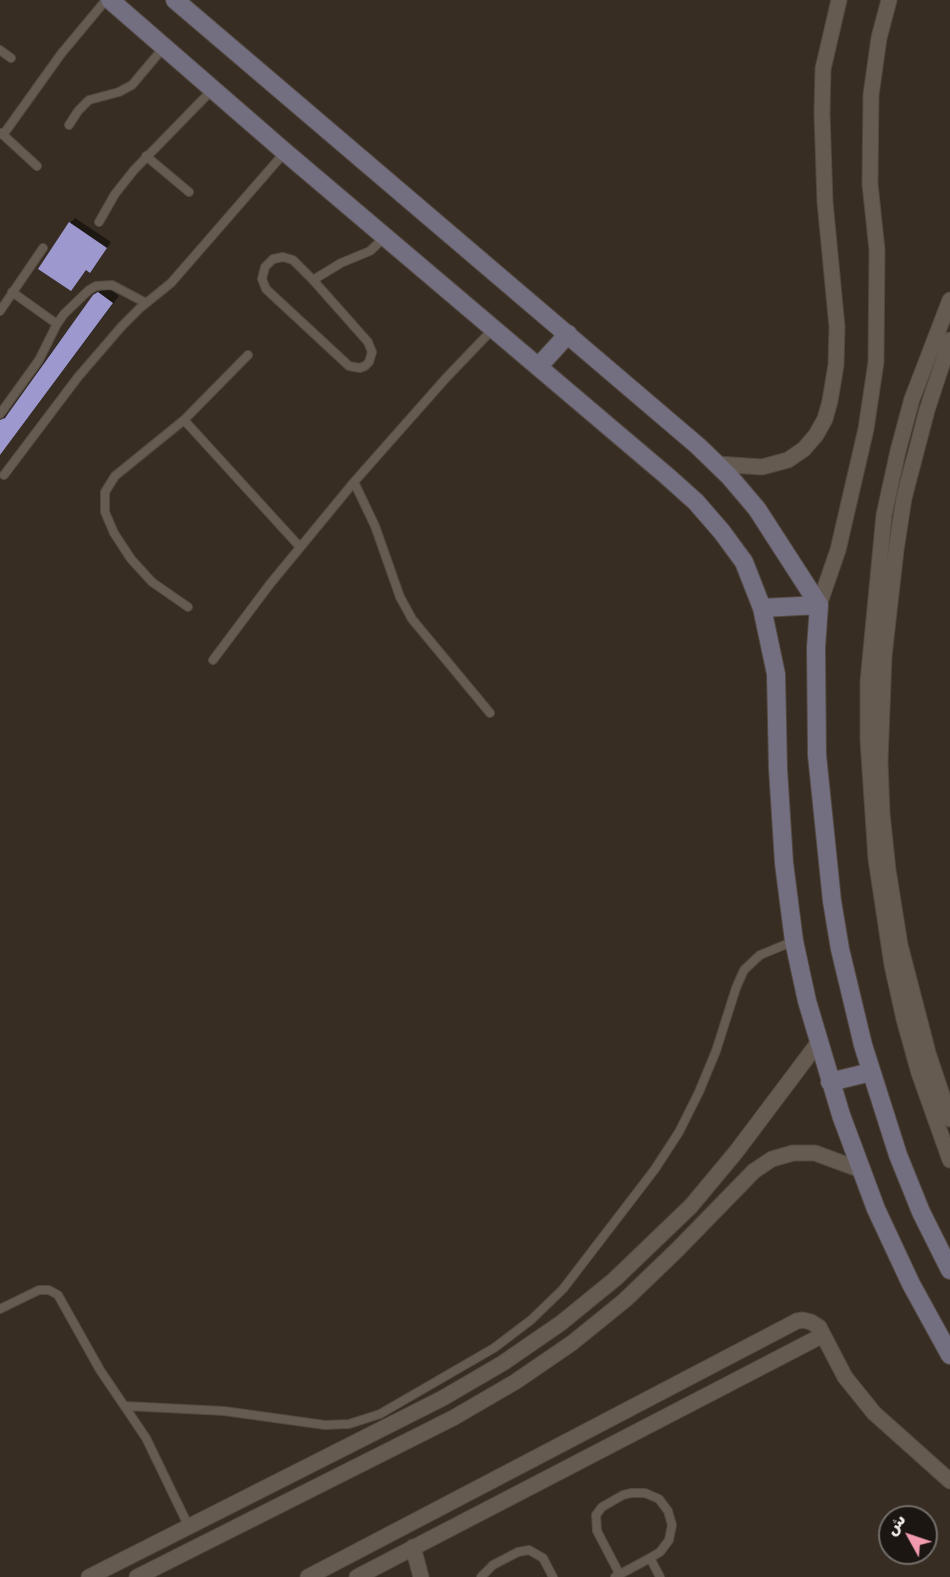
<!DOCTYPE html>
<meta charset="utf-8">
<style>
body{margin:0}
#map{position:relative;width:950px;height:1577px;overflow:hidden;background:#372d23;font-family:"DejaVu Sans",Cairo,sans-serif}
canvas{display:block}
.north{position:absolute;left:878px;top:1505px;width:60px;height:60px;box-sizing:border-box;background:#1b1612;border:2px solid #726d68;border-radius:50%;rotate:310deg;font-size:16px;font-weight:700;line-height:24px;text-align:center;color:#f5efe8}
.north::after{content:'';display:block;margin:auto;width:21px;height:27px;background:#f29aae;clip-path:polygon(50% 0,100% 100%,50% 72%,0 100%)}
</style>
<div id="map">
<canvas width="950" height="1577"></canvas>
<div class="north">ش</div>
</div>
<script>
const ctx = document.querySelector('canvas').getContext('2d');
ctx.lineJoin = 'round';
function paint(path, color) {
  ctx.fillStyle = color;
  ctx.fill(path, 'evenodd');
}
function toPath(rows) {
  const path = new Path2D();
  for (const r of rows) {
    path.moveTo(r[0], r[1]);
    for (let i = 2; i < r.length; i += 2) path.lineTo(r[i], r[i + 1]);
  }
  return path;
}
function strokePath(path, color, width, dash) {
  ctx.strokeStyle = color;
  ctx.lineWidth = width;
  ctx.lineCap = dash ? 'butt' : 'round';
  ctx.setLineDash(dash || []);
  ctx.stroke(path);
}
const shadow = toPath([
 [75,218,111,242,95,266,90,271,87,269,71,290,70,223],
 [106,286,119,296,0,455,0,421,10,412,50,354,94,296]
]);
const building = toPath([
 [69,222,107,248,90,273,86,270,71,291,38,269],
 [98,292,113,303,0,455,0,420,5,418,93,295]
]);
const lane = toPath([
 [0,50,11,58],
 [69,125,78,111,89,100,119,92,132,85,164,47],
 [1,133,37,166],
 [3,135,61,54,106,0],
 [146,156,189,192],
 [99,222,115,194,134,170,213,89],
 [283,257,293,260,313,280,368,342,372,352,369,362,365,366,360,368,349,366,266,289,262,279,265,267,273,259,283,257],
 [313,280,341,263,370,251,386,236],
 [12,292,57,324],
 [0,311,43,248],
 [0,414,39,360,57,324,64,314,89,290,96,286,112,285,146,303],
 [184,420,300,547],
 [4,475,78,377,122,326,140,308,171,283,285,152],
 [354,482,375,526,400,597,412,619,490,713],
 [188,607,152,582,131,559,114,533,105,512,105,492,115,476,184,420,248,355],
 [213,660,270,584,354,482,446,378,493,329],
 [0,1309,39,1290,49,1290,58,1295,100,1370,146,1438,189,1527],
 [126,1406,224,1411,325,1425,349,1424,380,1414,494,1348,531,1320,563,1289,655,1169,679,1132,699,1092,716,1051,736,988,744,970,760,955,794,941],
 [650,1558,660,1577],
 [481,1577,493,1565,518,1552,529,1550,543,1558,553,1577],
 [615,1577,650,1558,660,1552,669,1540,672,1525,668,1511,659,1499,645,1493,631,1493,623,1495,602,1507,596,1515,597,1531,620,1575]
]);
const street = toPath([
 [950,300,912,399,898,451,884,515,868,682,868,740,876,859,892,965,904,1019,919,1073,950,1160],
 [950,340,927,410,904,498,896,550,884,656,880,761,882,814,888,870,900,945,928,1053,950,1119],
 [717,464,762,467,788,460,804,449,816,435,825,419,830,401,836,365,837,327,825,202,822,113,823,69,839,0],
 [819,605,838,550,866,429,876,362,877,250,870,184,871,95,879,38,889,0],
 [413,1547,421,1577],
 [89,1577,443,1398,503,1363,561,1323,615,1279,691,1206,736,1152,818,1043],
 [137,1577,453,1418,515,1382,572,1343,625,1300,677,1250,754,1171,772,1159,793,1153,815,1153,861,1170],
 [308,1577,797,1321,803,1320,811,1322,819,1327,845,1377,874,1413,950,1481],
 [357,1577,823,1335]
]);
const secondary = toPath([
 [110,0,285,152,667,476,696,502,722,532,744,562,762,608,776,674,778,769,784,863,794,941,807,1001,841,1115,876,1209,911,1284,950,1355],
 [175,0,698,446,729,476,757,509,819,605,816,648,817,755,832,901,840,949,863,1045,898,1155,921,1212,950,1270],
 [539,366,568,334],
 [762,608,819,605],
 [830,1082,871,1072]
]);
paint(shadow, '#0007');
paint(building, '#9d99cf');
strokePath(lane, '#524941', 10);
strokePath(street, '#524941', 17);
strokePath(secondary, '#524941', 20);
strokePath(lane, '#665b51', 8);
strokePath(street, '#665b51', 15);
strokePath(secondary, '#746e81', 18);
</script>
